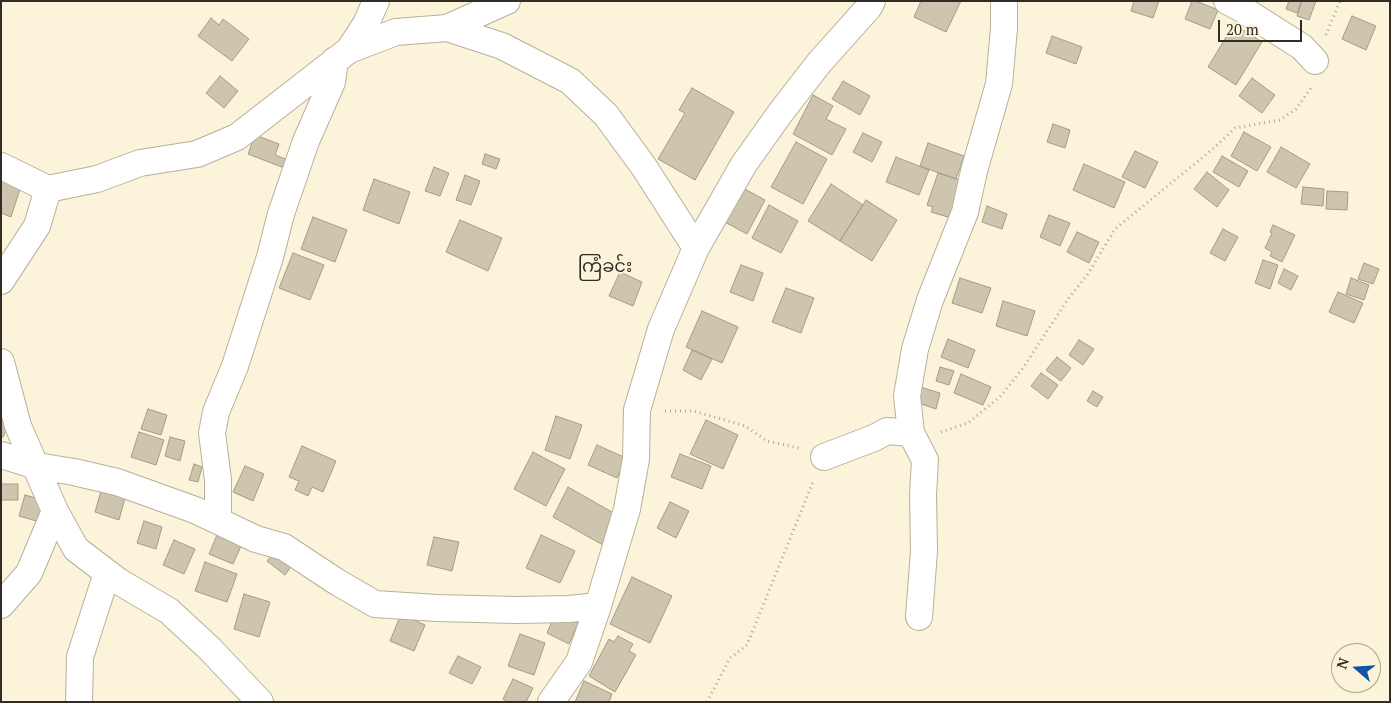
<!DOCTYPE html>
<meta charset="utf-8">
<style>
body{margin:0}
#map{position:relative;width:1391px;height:703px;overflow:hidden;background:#fcf3db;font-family:"PT Serif",serif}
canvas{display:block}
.frame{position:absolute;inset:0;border:2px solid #312d25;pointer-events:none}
.north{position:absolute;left:1331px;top:643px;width:50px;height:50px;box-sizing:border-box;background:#fcf3db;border:1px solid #aba492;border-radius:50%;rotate:289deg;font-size:14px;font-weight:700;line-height:20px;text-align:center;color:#312d25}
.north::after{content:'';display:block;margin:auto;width:18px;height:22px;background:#1154a4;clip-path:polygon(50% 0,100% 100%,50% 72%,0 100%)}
.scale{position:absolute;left:1218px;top:20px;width:84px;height:22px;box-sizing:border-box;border:2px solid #312d25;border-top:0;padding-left:6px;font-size:15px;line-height:18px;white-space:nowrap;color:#312d25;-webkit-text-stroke:4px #fcf3db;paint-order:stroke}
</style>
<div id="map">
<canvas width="1391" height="703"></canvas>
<div class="frame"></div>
<div class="north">N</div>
<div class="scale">20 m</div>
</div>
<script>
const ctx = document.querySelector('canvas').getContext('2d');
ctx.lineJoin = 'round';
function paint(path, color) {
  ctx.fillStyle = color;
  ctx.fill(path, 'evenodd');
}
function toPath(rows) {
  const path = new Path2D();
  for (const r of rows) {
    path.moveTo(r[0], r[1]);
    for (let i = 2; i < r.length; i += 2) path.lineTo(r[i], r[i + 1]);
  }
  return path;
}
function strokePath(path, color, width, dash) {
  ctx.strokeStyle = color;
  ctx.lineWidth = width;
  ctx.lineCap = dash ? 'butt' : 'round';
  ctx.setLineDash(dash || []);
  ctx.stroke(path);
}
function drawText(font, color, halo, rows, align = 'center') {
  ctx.font = font + ' "PT Serif","Noto Sans Myanmar",serif';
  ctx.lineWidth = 4;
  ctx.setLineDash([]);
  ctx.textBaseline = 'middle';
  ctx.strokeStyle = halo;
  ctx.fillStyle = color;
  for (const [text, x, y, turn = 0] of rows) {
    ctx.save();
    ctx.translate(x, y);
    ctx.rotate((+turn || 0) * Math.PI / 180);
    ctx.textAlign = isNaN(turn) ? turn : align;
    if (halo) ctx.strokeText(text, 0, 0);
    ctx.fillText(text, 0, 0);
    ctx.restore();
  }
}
const building = toPath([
 [921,1,961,1,946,32,914,17,921,1],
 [1134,1,1159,1,1153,18,1131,11,1134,1],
 [1192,1,1196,1,1218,10,1210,29,1185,19,1192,1],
 [1289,1,1301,1,1297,13,1286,9,1289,1],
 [1302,1,1316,1,1309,20,1297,16,1302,1],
 [1352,16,1376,26,1366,50,1342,39,1352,16],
 [211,18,219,25,223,19,249,39,232,61,198,36,211,18],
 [1234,24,1262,42,1236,85,1208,67,1234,24],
 [1052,36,1082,47,1076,64,1046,53,1052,36],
 [220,76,238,91,224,108,206,93,220,76],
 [1252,78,1275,95,1262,113,1239,96,1252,78],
 [843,81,870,96,860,115,832,99,843,81],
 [692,88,734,112,695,180,658,159,685,113,679,110,692,88],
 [813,95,833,106,826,119,846,129,832,155,793,134,813,95],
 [1053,124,1070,130,1065,148,1047,142,1053,124],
 [1244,132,1271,147,1257,171,1231,156,1244,132],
 [863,133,882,142,872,162,853,152,863,133],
 [255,135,279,144,275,155,291,161,287,169,248,154,255,135],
 [796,142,827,159,803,204,771,187,796,142],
 [928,143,964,156,956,179,920,166,928,143],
 [1281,147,1310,164,1296,188,1267,172,1281,147],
 [1135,151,1158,162,1145,188,1122,177,1135,151],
 [485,154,500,159,496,169,482,164,485,154],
 [1222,156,1248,171,1239,187,1213,172,1222,156],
 [896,157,929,170,919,195,886,182,896,157],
 [1084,164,1125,182,1114,208,1073,190,1084,164],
 [434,167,449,173,440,196,425,191,434,167],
 [1207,172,1229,190,1217,207,1194,189,1207,172],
 [938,173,963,181,951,218,931,212,933,207,927,205,938,173],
 [465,175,480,181,471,205,456,200,465,175],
 [1,179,21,186,11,217,1,213,1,179],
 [374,179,410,192,399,224,363,210,374,179],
 [831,184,863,205,840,241,808,221,831,184],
 [741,187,765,200,747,234,723,221,741,187],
 [1303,187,1324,189,1323,206,1301,204,1303,187],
 [1327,191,1348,192,1347,210,1326,209,1327,191],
 [866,200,897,220,872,261,840,241,866,200],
 [769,205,798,221,781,253,752,238,769,205],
 [987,206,1007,214,1002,229,982,222,987,206],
 [1049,215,1070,223,1060,246,1040,237,1049,215],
 [313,217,347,230,335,262,301,249,313,217],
 [460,220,502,238,488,271,446,252,460,220],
 [1273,225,1295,235,1282,262,1270,256,1272,252,1265,248,1272,233,1270,232,1273,225],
 [1223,229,1238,237,1225,261,1210,253,1223,229],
 [1077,232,1099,242,1089,263,1067,252,1077,232],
 [293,253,324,265,310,300,279,288,293,253],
 [1263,260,1278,265,1270,289,1255,283,1263,260],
 [1364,263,1379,269,1373,284,1358,279,1364,263],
 [741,265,763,273,753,301,730,292,741,265],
 [1284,269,1298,276,1291,290,1278,283,1284,269],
 [620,272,642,282,633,306,609,296,620,272],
 [960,278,991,288,982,313,952,303,960,278],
 [1351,278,1369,285,1364,300,1346,294,1351,278],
 [786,288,814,298,801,333,772,322,786,288],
 [1338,292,1363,303,1354,323,1329,312,1338,292],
 [1003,301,1035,311,1027,336,996,326,1003,301],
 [702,311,738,327,722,363,686,347,702,311],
 [948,339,975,350,968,368,941,357,948,339],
 [1079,340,1094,349,1083,365,1069,355,1079,340],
 [692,350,712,359,701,380,683,370,692,350],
 [1057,357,1071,368,1061,381,1046,370,1057,357],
 [940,367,954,371,949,385,936,381,940,367],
 [1041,373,1058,385,1048,399,1031,386,1041,373],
 [961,374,991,387,983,405,954,393,961,374],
 [920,387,940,393,936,409,915,402,920,387],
 [1093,391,1103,397,1097,407,1087,401,1093,391],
 [148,409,167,415,161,435,141,429,148,409],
 [1,412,12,417,3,437,1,437,1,412],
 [556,416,582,425,570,459,545,450,556,416],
 [706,420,738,435,723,469,690,454,706,420],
 [139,432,164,440,156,465,131,457,139,432],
 [170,437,185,441,180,461,165,456,170,437],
 [597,445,626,458,617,478,588,465,597,445],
 [302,446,336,461,323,492,312,487,308,496,295,490,299,481,289,477,302,446],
 [533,452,565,469,546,506,514,489,533,452],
 [680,454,711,466,702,489,671,477,680,454],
 [194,464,202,467,198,482,189,480,194,464],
 [245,466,264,474,253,501,233,492,245,466],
 [1,484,18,484,18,500,1,500,1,484],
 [568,487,619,516,603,545,553,517,568,487],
 [101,491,125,498,119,520,95,512,101,491],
 [25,495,50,502,43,523,19,516,25,495],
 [670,502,689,511,676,538,657,528,670,502],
 [144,521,162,527,156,549,137,543,144,521],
 [217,535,241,546,233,564,209,554,217,535],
 [541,535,575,551,560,583,526,568,541,535],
 [434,537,459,542,452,571,427,565,434,537],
 [174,540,195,549,184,574,163,565,174,540],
 [278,547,296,560,285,575,267,561,278,547],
 [205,562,237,574,227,602,195,591,205,562],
 [632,577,672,596,650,643,610,624,632,577],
 [244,594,270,602,259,637,234,629,244,594],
 [556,612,578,623,569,644,547,633,556,612],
 [401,614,425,625,414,651,390,641,401,614],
 [520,634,545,643,534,675,508,666,520,634],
 [618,636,633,644,629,651,636,655,615,692,589,676,609,639,614,642,618,636],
 [458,656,481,667,472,684,449,673,458,656],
 [513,679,533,688,526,702,508,702,503,699,513,679],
 [584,681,612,694,609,702,575,702,584,681]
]);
const path = toPath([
 [1326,35,1340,1],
 [665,411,693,411,722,419,745,426,767,441,799,448],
 [941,432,968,423,1000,397,1023,368,1068,299,1088,274,1115,229,1214,148,1235,128,1280,120,1296,109,1311,88],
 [707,702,730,658,747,645,813,482]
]);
const minor = toPath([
 [1227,1,1242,9,1302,47,1315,61],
 [447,28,507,1],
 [349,50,366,24,376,1],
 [1,166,48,189,97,179,140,163,197,154,237,137,349,50,396,32,447,28,502,46,570,81,606,115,644,167,696,248],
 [1,281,37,226,48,189],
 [1,362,18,426,55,511,76,549,118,581,169,611,210,649,260,702],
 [1,455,37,466,74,472,117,482,195,510,256,539,284,547,337,582,375,604,437,608,516,610,569,609,598,606],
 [824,457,874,438,887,431,911,433],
 [218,521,218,480,212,433,216,412,235,366,270,257,281,214,306,141,332,82,335,60],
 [1,605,29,573,55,511],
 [919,617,924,551,923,495,925,460,911,433,907,396,915,349,930,300,965,212,974,171,999,84,1004,28,1004,1],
 [79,702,80,657,107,573],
 [551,702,579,662,598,606,627,509,636,459,637,410,661,329,696,248,744,164,781,112,819,63,869,7,872,1]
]);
const quarterNames = [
 ["ကြံခင်း",605,267]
];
paint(building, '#cec5ae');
strokePath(building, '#a59c87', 1);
strokePath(minor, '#b9b09a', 28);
strokePath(path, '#ada694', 3, [1, 4]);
strokePath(minor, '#fff', 26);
drawText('18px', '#312d25', '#fcf3db', quarterNames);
</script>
